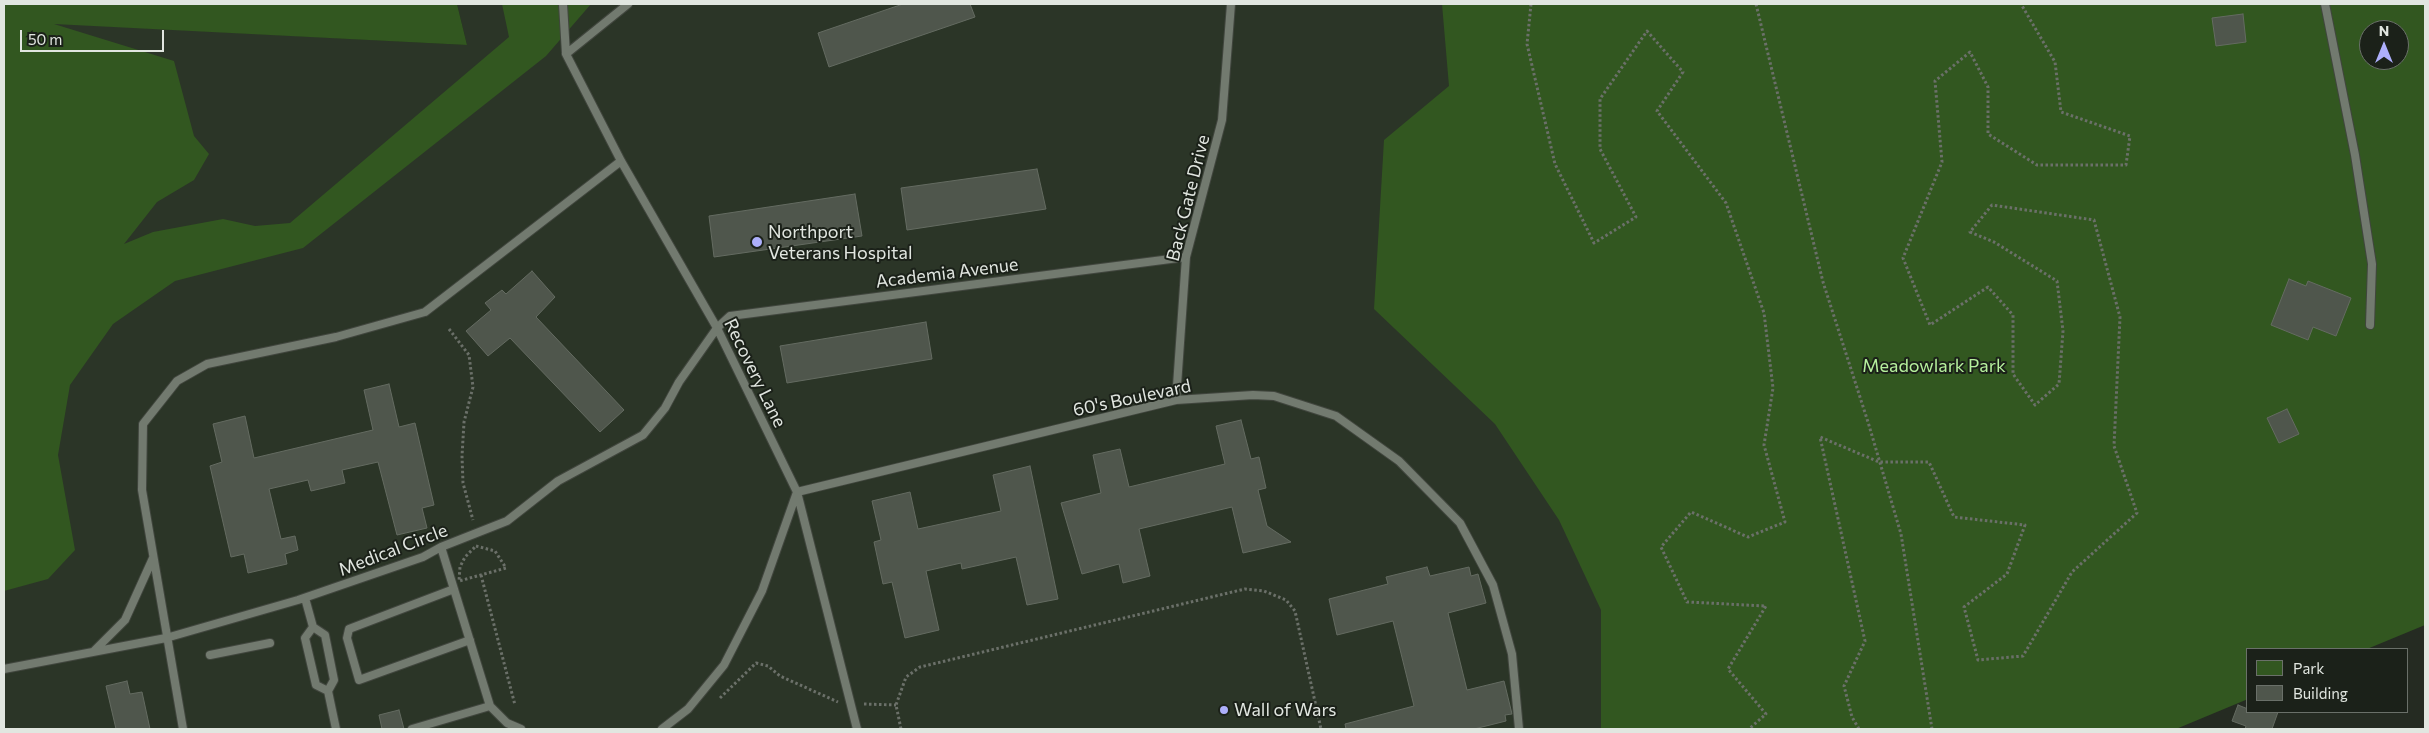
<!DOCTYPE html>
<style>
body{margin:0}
#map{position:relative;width:2429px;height:733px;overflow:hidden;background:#252b22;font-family:Commissioner,sans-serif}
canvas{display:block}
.frame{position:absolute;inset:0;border:5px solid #e1e6e0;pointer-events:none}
.legend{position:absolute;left:2246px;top:648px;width:162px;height:65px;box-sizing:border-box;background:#1b2119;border:1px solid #6a7069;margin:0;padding:6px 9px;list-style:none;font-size:15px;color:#e1e6e0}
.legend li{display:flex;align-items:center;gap:10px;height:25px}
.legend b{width:25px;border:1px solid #6a7069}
.north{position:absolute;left:2359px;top:20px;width:50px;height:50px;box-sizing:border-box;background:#1b2119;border:1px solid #6a7069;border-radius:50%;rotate:0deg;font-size:14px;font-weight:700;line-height:20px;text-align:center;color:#e1e6e0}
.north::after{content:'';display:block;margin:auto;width:18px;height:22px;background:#adaffb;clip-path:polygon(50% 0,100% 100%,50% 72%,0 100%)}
.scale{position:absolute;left:20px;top:30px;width:144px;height:22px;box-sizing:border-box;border:2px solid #e1e6e0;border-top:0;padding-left:6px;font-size:15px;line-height:18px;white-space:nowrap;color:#e1e6e0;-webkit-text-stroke:4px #1b2119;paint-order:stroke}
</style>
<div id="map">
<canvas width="2429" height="733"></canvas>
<div class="frame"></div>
<ul class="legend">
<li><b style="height:14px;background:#325720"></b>Park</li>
<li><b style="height:14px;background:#4f564c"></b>Building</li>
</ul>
<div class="north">N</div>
<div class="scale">50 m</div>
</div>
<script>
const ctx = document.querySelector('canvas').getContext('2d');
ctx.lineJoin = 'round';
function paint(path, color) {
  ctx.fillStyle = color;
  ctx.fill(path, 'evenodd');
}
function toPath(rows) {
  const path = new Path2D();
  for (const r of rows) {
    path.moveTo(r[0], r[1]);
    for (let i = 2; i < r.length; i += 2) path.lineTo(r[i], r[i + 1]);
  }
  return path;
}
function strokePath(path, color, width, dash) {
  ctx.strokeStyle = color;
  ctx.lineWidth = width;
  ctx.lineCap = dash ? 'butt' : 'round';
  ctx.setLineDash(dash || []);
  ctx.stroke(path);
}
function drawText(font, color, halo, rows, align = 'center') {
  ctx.font = font + ' Commissioner,sans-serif';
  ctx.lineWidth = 4;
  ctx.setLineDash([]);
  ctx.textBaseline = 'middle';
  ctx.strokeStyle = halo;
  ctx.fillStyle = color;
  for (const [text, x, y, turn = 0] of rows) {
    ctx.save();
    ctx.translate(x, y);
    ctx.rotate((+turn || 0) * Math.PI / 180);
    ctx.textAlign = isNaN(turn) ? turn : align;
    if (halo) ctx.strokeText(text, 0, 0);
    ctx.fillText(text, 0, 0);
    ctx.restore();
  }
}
const built = toPath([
 [457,4,1442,4,1555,396,1628,729,4,729,4,88,51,23,467,45]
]);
const green = toPath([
 [4,4,457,4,467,45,54,24,174,61,194,136,209,154,194,180,157,202,124,244,153,232,223,219,255,226,290,223,509,37,502,4,591,4,546,56,303,248,175,281,113,324,70,385,58,455,75,550,48,579,4,591],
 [1442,4,2425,4,2425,625,2367,649,2248,649,2248,699,2176,729,1601,729,1601,610,1559,520,1495,424,1374,309,1384,140,1449,86],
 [2369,30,2399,30,2399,60,2369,60]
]);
const building = toPath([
 [903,4,970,4,975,17,829,67,818,33,903,4],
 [2243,14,2246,42,2216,46,2212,18,2243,14],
 [1037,169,1046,209,907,230,901,188,1037,169],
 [855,194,862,236,714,257,709,216,855,194],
 [532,271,555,297,536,317,624,410,600,432,510,338,488,356,466,331,491,310,485,303,502,290,506,294,532,271],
 [2289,279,2306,286,2308,281,2351,298,2336,336,2313,327,2308,340,2271,325,2289,279],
 [926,322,932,359,787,383,780,346,926,322],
 [389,384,399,427,415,423,434,505,422,508,427,528,397,535,378,462,342,470,345,483,311,491,308,480,269,489,281,539,295,536,298,550,285,554,287,564,248,573,244,554,231,557,210,466,222,462,213,424,245,416,254,458,373,430,364,390,389,384],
 [2287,409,2299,434,2279,443,2267,418,2287,409],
 [1241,420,1251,459,1259,457,1266,488,1258,490,1267,526,1291,542,1243,553,1232,507,1139,529,1150,576,1123,583,1119,564,1082,574,1061,503,1101,493,1093,455,1120,449,1129,487,1225,464,1216,426,1241,420],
 [1030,466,1058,599,1027,605,1016,557,962,569,961,563,926,571,939,630,905,638,892,582,883,584,874,542,881,540,872,501,910,492,918,529,1001,511,993,475,1030,466],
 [1427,567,1430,576,1469,567,1471,576,1478,574,1486,603,1448,613,1467,690,1504,681,1512,714,1505,715,1506,721,1474,729,1346,729,1345,724,1414,706,1393,621,1337,635,1329,599,1388,584,1386,577,1427,567],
 [127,681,130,694,142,692,150,729,116,729,106,686,127,681],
 [2238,705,2248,709,2248,712,2278,712,2272,729,2245,729,2246,726,2232,721,2238,705],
 [399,710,404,729,382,729,379,715,399,710]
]);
const path = toPath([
 [1531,4,1527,44,1555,164,1594,243,1636,217,1600,149,1600,99,1647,31,1683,72,1657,111,1726,203,1764,313,1773,388,1764,445,1785,522,1748,537,1691,512,1661,547,1687,602,1766,606,1728,669,1766,714,1749,729],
 [1756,4,1823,282,1868,422,1901,534,1932,729],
 [449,329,469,355,473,387,464,422,462,456,463,483,473,520],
 [476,546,495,551,506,568,459,581,460,567,465,557,476,546],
 [481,575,515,705],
 [720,698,756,663,768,666,780,676,838,702],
 [864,704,896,705],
 [901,729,896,705,906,677,920,667,1245,589,1264,591,1286,600,1295,611,1321,729],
 [1859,729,1852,717,1844,686,1865,641,1820,437,1879,462,1929,462,1954,517,2025,525,2007,574,1964,607,1978,660,2023,656,2072,572,2137,513,2114,446,2120,317,2094,220,1992,205,1970,232,1994,242,2057,281,2063,331,2059,384,2035,405,2013,374,2013,315,1988,287,1930,325,1903,258,1942,162,1935,81,1970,52,1988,87,1988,134,2037,165,2126,165,2130,136,2061,112,2055,62,2021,4]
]);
const service = toPath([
 [563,4,566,54,621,161,717,328,797,492,857,729],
 [2325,4,2355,155,2372,264,2370,325],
 [566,54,628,4],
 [1176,400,1186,257,1222,120,1231,4],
 [797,492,1176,400,1253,395,1274,396,1336,416,1399,461,1460,523,1493,585,1512,654,1519,729],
 [441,547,490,706,507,723,521,729],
 [454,589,349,629,347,638,359,680,470,640],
 [305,598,313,627,325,635,334,680,328,691,336,729],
 [313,627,305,638,316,685,328,691],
 [94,651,125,620,153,558],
 [210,655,270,643],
 [4,669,166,638,298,600,423,557,441,547,507,521,558,481,643,435,665,408,679,382,717,328,730,316,1186,257],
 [183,729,142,490,143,424,177,381,207,364,336,337,425,312,621,161],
 [412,729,490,706],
 [662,729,688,709,724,665,762,591,797,492]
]);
const markers = [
 [757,242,6,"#adaffb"],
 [1224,710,5,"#adaffb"]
];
const streetNames = [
 ["Back Gate Drive",1188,198,-76],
 ["Academia Avenue",947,273,-7],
 ["Recovery Lane",755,373,64],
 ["60's Boulevard",1132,398,-12],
 ["Medical Circle",393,550,-21]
];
const poiNames = [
 ["Northport",768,232],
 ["Veterans Hospital",768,253],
 ["Wall of Wars",1234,710]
];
const parkNames = [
 ["Meadowlark Park",1934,366]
];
paint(built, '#2b3527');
paint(green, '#325720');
paint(building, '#4f564c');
strokePath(building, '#646b61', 1);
strokePath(service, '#41463e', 10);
strokePath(path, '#6b7069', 3, [2.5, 2.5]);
strokePath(service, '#727a6f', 8);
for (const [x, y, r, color] of markers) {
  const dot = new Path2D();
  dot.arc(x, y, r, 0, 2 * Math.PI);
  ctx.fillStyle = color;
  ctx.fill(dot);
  strokePath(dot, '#1b2119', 2);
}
drawText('18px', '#e1e6e0', '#1b2119', streetNames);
drawText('18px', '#e1e6e0', '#1b2119', poiNames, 'left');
drawText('18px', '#b6f09d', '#1b2119', parkNames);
</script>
